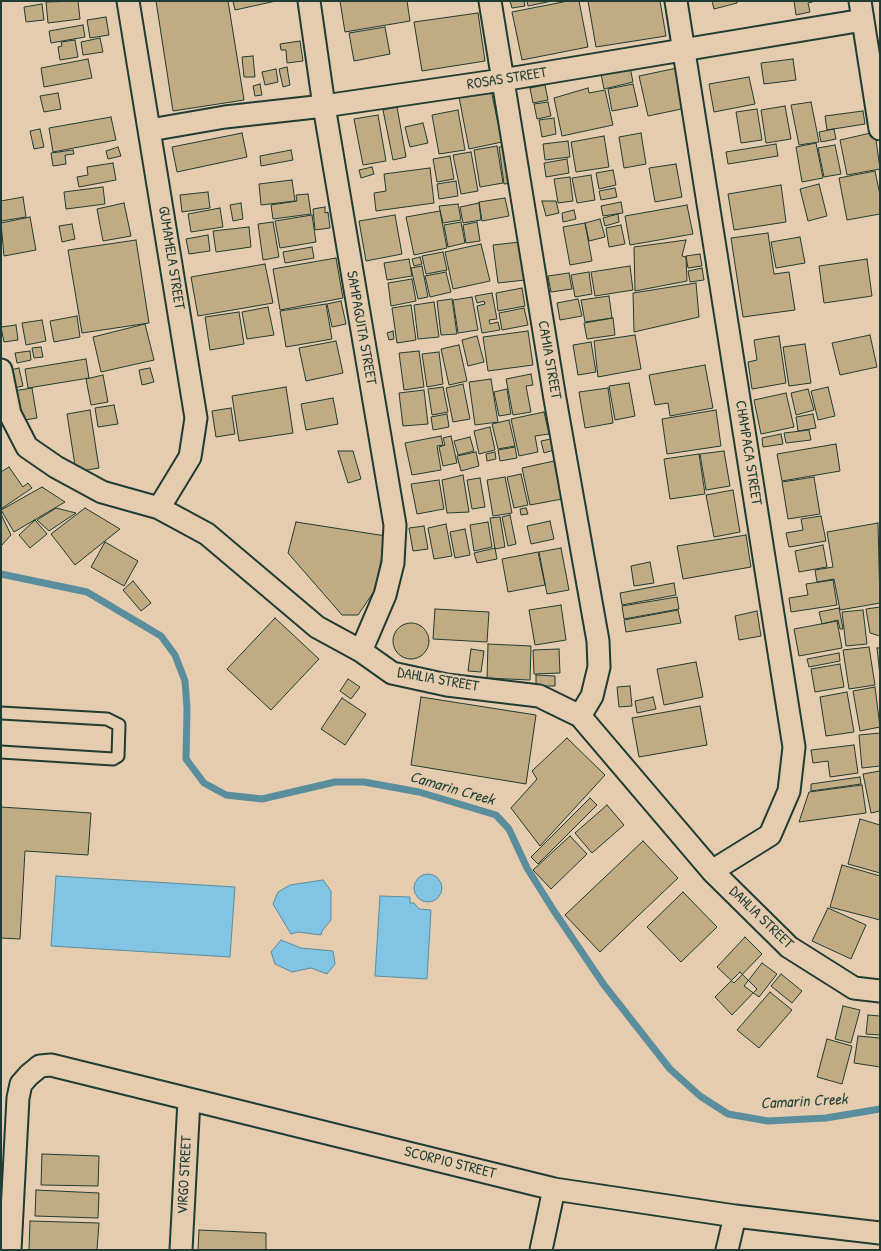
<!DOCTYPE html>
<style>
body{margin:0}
#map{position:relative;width:881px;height:1251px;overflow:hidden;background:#e6ccae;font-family:"Patrick Hand",sans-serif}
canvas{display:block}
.frame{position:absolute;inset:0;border:2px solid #1f3d34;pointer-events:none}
</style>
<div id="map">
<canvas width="881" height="1251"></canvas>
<div class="frame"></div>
</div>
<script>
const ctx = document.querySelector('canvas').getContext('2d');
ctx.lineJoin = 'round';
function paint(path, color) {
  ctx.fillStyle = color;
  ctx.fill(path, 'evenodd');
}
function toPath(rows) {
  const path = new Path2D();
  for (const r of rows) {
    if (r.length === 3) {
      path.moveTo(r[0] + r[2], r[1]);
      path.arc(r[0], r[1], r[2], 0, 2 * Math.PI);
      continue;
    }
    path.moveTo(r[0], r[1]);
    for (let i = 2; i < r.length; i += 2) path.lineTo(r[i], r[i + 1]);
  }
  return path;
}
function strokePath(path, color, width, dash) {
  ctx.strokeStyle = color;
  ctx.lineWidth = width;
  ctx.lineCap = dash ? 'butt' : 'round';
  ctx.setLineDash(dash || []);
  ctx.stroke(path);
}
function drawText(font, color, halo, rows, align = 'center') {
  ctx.font = font + ' "Patrick Hand",sans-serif';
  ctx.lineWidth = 4.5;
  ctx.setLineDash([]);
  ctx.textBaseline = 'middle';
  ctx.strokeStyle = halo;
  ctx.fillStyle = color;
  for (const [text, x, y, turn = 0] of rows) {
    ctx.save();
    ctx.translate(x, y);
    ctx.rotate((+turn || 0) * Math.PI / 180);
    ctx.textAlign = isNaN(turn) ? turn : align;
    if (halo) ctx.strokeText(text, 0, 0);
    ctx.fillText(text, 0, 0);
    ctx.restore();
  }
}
const water = toPath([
 [428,888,14],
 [56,876,235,887,230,957,51,946,56,876],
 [323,880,331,891,331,920,322,931,321,935,298,932,291,934,273,904,278,892,290,885,323,880],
 [380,896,410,897,410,903,414,903,419,909,431,910,427,979,375,976,380,896],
 [281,940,301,948,333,951,335,964,327,974,311,968,292,972,275,964,271,952,281,940]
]);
const stream = toPath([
 [1,574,87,592,161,636,175,655,185,681,187,708,186,759,204,783,226,795,262,799,335,782,364,782,419,792,496,815,509,829,527,868,554,911,604,985,670,1069,700,1096,728,1114,768,1121,826,1118,880,1109]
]);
const building = toPath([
 [78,1,80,19,48,23,46,2,78,1],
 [156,1,228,1,244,100,173,111,156,1],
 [233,1,276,1,235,10,233,1],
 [340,1,407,1,410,21,345,32,340,1],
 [510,1,524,1,525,6,512,8,510,1],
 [527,1,552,1,528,6,527,1],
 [568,1,579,1,588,47,522,60,512,12,568,1],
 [588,1,660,1,666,36,596,47,588,1],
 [712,1,737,1,737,3,714,9,712,1],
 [794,1,816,1,808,3,810,12,796,15,794,1],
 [42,4,44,20,26,22,24,7,42,4],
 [478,13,485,61,422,71,414,22,478,13],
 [106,17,109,35,90,38,87,20,106,17],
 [83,25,85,37,51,43,49,31,83,25],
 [385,27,390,54,354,61,349,33,385,27],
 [100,38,103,52,83,55,81,42,100,38],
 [75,40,78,57,60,60,58,47,62,46,61,42,75,40],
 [300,41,303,61,287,63,286,50,281,50,280,44,300,41],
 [253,56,255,77,244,77,242,57,253,56],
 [88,59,92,78,44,87,41,68,88,59],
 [793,59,796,80,764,84,761,63,793,59],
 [287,67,290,85,283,87,279,69,287,67],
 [630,67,633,82,604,89,601,74,630,67],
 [677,68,686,108,648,116,639,76,677,68],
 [276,69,278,82,265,85,262,72,276,69],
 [749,77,755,104,714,112,709,84,749,77],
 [260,84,262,95,255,96,253,86,260,84],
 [633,84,638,106,612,111,608,89,633,84],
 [545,85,548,100,533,103,530,88,545,85],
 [588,88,589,93,605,90,613,125,562,136,554,98,588,88],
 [491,90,502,142,469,149,459,97,491,90],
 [58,93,61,109,44,112,40,96,58,93],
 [548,102,551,116,537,119,534,104,548,102],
 [811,102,819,142,799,145,791,105,811,102],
 [785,106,791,139,766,143,761,110,785,106],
 [397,107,406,157,393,160,383,110,397,107],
 [757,109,762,140,741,143,736,112,757,109],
 [458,110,465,150,439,154,432,115,458,110],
 [863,111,865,124,827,130,825,116,863,111],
 [378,115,386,161,363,165,354,119,378,115],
 [111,117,116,140,53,152,49,128,111,117],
 [554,118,556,134,542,137,539,120,554,118],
 [423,123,428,143,410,147,405,127,423,123],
 [40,129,44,147,34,149,30,131,40,129],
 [834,129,836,139,821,142,819,132,834,129],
 [875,132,880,169,847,175,840,140,875,132],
 [242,133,247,157,177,172,172,147,242,133],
 [641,133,646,164,624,168,619,137,641,133],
 [604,136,609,167,576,172,571,142,604,136],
 [568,141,570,157,545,160,543,144,568,141],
 [816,143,823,178,802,182,796,147,816,143],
 [776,144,778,156,728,164,726,152,776,144],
 [835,145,841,174,824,177,818,148,835,145],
 [497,146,503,183,480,187,474,150,497,146],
 [506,146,512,183,504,184,499,147,506,146],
 [118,147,121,156,108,159,106,151,118,147],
 [73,150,74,154,65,155,66,164,53,166,51,153,73,150],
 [291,150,293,160,261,166,260,156,291,150],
 [471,152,478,191,461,194,453,155,471,152],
 [450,156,454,179,437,182,433,159,450,156],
 [567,159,569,173,546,177,544,163,567,159],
 [113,163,116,180,79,187,77,177,88,175,87,167,113,163],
 [676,164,682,197,655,202,649,168,676,164],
 [372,167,374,174,361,178,359,170,372,167],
 [430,168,434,203,376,211,374,193,386,191,384,174,430,168],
 [613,170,616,185,599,189,596,173,613,170],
 [875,171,880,195,880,214,847,220,839,178,875,171],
 [591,175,595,200,577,203,572,178,591,175],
 [570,177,573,201,558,203,554,179,570,177],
 [292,180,295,201,261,205,259,184,292,180],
 [456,181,458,196,439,199,437,184,456,181],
 [819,184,827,216,808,221,800,189,819,184],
 [781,185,786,222,734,230,728,194,781,185],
 [103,187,105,204,66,209,64,192,103,187],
 [615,188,617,197,601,200,599,191,615,188],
 [208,192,210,208,182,212,180,195,208,192],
 [308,194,311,214,273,219,271,205,297,201,296,195,308,194],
 [23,197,26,217,1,221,1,201,23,197],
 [505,198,509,216,482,221,479,202,505,198],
 [542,201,556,201,559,213,546,216,542,201],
 [621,202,623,213,603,216,601,206,621,202],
 [124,203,131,236,103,241,97,209,124,203],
 [241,203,243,219,233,221,230,205,241,203],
 [479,203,481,220,463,223,460,207,479,203],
 [458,204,461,220,443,223,439,206,458,204],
 [687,205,693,234,630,245,625,216,687,205],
 [325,207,325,213,328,212,330,228,315,230,313,209,325,207],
 [220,208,223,227,191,232,188,214,220,208],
 [574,210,576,219,563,222,562,213,574,210],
 [440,211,447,248,414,255,406,217,440,211],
 [618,214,619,222,605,226,603,218,618,214],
 [312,215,316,242,280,248,275,221,312,215],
 [395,215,402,254,366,261,359,221,395,215],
 [30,217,36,250,4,256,1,223,30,217],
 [600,219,605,237,589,241,585,223,600,219],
 [273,222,279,257,263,260,258,224,273,222],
 [461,222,465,243,448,247,444,225,461,222],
 [477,222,480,241,466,243,463,225,477,222],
 [585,223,592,261,570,265,563,227,585,223],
 [72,224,75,239,62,242,59,226,72,224],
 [621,225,625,244,609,247,606,228,621,225],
 [249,227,251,247,216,252,213,231,249,227],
 [768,233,774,274,789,272,795,310,743,317,731,238,768,233],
 [208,235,210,251,189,254,186,239,208,235],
 [800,237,805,263,776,268,771,242,800,237],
 [136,240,149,323,82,333,68,250,136,240],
 [686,240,682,256,686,257,687,281,635,291,634,247,686,240],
 [520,242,525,280,498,283,493,245,520,242],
 [481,244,490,281,453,289,445,252,481,244],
 [312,247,314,258,285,263,283,252,312,247],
 [443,252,447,270,426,274,422,256,443,252],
 [700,254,702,266,688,268,686,256,700,254],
 [420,257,422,264,414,266,412,259,420,257],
 [336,258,343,298,280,310,273,269,336,258],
 [409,259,412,276,387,280,384,263,409,259],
 [867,259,872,296,824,303,819,266,867,259],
 [265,264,273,303,198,316,191,277,265,264],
 [422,266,428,297,418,299,411,268,422,266],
 [630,266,633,290,595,296,591,272,630,266],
 [702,268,704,280,690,282,688,271,702,268],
 [446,272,451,292,430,297,425,276,446,272],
 [589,272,592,294,575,297,571,275,589,272],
 [569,273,572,289,551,292,548,276,569,273],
 [412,279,416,301,391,306,388,283,412,279],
 [696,283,699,317,634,332,633,293,696,283],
 [522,288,525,306,498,311,496,293,522,288],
 [492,293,497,319,489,320,490,324,498,322,500,330,482,333,477,306,485,304,484,301,477,303,475,296,492,293],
 [609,296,612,318,585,322,581,300,609,296],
 [472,297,478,330,458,333,453,300,472,297],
 [452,299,457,334,441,335,437,301,452,299],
 [578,299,582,316,560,320,557,303,578,299],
 [341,301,346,324,332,327,327,304,341,301],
 [434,302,439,337,418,339,414,305,434,302],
 [326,304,332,339,286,347,280,311,326,304],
 [411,305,416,340,397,343,392,308,411,305],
 [268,307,274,335,247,339,242,312,268,307],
 [524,308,528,325,502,330,499,313,524,308],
 [239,312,244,344,210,350,205,317,239,312],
 [77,316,80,337,54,342,50,321,77,316],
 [613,318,615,335,587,339,584,323,613,318],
 [42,320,46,341,26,345,22,323,42,320],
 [145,324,154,360,101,372,93,337,145,324],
 [16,325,18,340,4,342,1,327,16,325],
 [393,331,394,339,389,340,387,333,393,331],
 [528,331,533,365,488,371,483,337,528,331],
 [635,335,641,369,598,377,594,341,635,335],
 [870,335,877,367,840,375,832,343,870,335],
 [477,336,484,362,468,366,462,340,477,336],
 [779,336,786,383,752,389,748,362,757,360,754,340,779,336],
 [336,341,343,373,306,381,299,348,336,341],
 [591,342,596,372,578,375,573,345,591,342],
 [805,344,811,383,789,386,783,347,805,344],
 [459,345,467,381,449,385,441,349,459,345],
 [41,347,43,357,34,358,32,348,41,347],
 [30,351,31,360,17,363,15,353,30,351],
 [419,351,424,387,404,390,399,353,419,351],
 [439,352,443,384,427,387,422,354,439,352],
 [86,359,89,378,28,388,25,369,86,359],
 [705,365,713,408,670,416,668,403,655,405,649,375,705,365],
 [19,368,23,386,9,389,6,371,19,368],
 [150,368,154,382,142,385,139,370,150,368],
 [531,374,533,385,526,386,531,412,513,415,506,379,531,374],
 [103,375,108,402,91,405,86,379,103,375],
 [491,379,498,422,475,425,469,382,491,379],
 [629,383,635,416,615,420,609,386,629,383],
 [463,384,470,419,453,422,446,388,463,384],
 [286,387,293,433,239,441,232,396,286,387],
 [443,387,448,412,432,415,428,389,443,387],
 [828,387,835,416,818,420,811,391,828,387],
 [32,388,37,418,18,421,13,391,32,388],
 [608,388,613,423,585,428,579,392,608,388],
 [507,389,511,414,499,416,494,392,507,389],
 [808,389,814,410,796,415,791,393,808,389],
 [424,390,428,424,403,426,399,393,424,390],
 [786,393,794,427,761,434,754,400,786,393],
 [333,398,338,424,306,430,301,404,333,398],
 [114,405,118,424,98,427,95,408,114,405],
 [231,408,235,434,216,437,212,411,231,408],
 [90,410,99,468,76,472,67,414,90,410],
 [716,410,721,446,667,454,662,419,716,410],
 [544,412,549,434,535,436,538,452,519,456,511,419,544,412],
 [447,414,449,427,433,430,431,417,447,414],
 [813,414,816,428,798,431,796,417,813,414],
 [509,420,515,446,498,449,492,424,509,420],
 [490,427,495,450,479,454,474,431,490,427],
 [809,430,811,440,786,443,784,433,809,430],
 [781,434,783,444,763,447,762,438,781,434],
 [441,436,443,445,437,446,441,470,412,475,405,443,441,436],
 [451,436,457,463,443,466,439,447,445,445,443,438,451,436],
 [470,437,474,451,458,455,454,441,470,437],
 [551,439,554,450,544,453,541,441,551,439],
 [836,444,840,471,782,481,777,454,836,444],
 [515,447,517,458,500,461,498,450,515,447],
 [338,451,353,451,361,479,348,483,338,451],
 [724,451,730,486,706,490,700,454,724,451],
 [476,452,479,466,461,471,457,456,476,452],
 [495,452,496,459,487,461,486,454,495,452],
 [699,454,705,494,670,499,664,459,699,454],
 [554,461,562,499,530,505,522,468,554,461],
 [9,467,23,487,28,483,32,488,1,509,1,472,9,467],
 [521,474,528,505,514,508,507,477,521,474],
 [463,475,469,512,447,513,442,480,463,475],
 [505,477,512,513,493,516,487,480,505,477],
 [814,477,820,514,788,519,782,482,814,477],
 [480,478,485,507,472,509,467,480,480,478],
 [439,480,444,509,417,514,411,484,439,480],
 [42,487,65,502,14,532,1,510,42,487],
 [733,490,740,532,714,537,706,495,733,490],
 [56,508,76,513,49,531,37,520,56,508],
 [85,508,120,529,75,565,51,534,85,508],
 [526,508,528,514,521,515,520,509,526,508],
 [1,514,11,535,1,546,1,514],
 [510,515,516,544,508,546,502,517,510,515],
 [821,516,826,541,789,547,786,533,803,530,801,519,821,516],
 [500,517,505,547,495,549,490,518,500,517],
 [35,520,47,534,30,548,19,535,35,520],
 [550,521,554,539,531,544,527,526,550,521],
 [296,522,386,536,375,590,358,615,342,615,288,553,296,522],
 [488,522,492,547,474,551,470,525,488,522],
 [878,523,880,603,840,610,834,579,817,582,815,570,833,567,827,532,878,523],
 [446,524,452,556,434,559,428,528,446,524],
 [424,526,428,549,413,551,409,528,424,526],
 [465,529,470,555,455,558,450,532,465,529],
 [746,535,751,567,683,579,677,546,746,535],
 [105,542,138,561,124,586,91,567,105,542],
 [823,545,827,567,799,572,795,551,823,545],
 [495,548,497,559,477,563,474,553,495,548],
 [561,548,569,590,547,594,539,552,561,548],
 [538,552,545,585,508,592,502,559,538,552],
 [650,562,654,583,634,586,631,566,650,562],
 [833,580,837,605,791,612,789,598,808,595,806,584,833,580],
 [133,581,151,603,141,611,123,590,133,581],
 [674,583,676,595,622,605,620,593,674,583],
 [677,597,679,609,624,619,622,606,677,597],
 [561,605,566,640,535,645,529,610,561,605],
 [880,607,880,636,870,633,866,609,880,607],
 [839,608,843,629,840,629,838,620,822,624,819,612,839,608],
 [435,609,489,612,487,642,433,639,435,609],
 [678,610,681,623,626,632,624,620,678,610],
 [863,610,867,644,846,646,842,612,863,610],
 [757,611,761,636,739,640,735,616,757,611],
 [275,618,319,659,271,710,227,669,275,618],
 [837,621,842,648,799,656,794,629,837,621],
 [411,641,18],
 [488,644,531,646,530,680,487,678,488,644],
 [869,647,875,685,849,689,843,650,869,647],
 [877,648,880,648,880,676,877,648],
 [471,649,484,651,481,672,468,671,471,649],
 [559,649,560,673,534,674,533,650,559,649],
 [839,653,840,661,809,667,807,659,839,653],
 [696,662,703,697,664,705,657,669,696,662],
 [840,664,844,687,815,692,811,669,840,664],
 [536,675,555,676,555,686,536,686,536,675],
 [348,679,360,687,351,699,340,691,348,679],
 [630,686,632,706,619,707,617,687,630,686],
 [875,687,880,727,860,731,853,691,875,687],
 [847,692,854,732,826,736,820,697,847,692],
 [421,697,536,715,526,784,411,765,421,697],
 [653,697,656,709,637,713,635,701,653,697],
 [342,698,366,714,345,745,321,729,342,698],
 [700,706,707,745,639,757,632,718,700,706],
 [880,733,880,766,862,768,859,735,880,733],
 [567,738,605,775,540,846,511,808,537,779,532,771,567,738],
 [854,745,858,773,830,777,828,761,813,763,811,750,854,745],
 [880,771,880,811,871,813,863,774,880,771],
 [860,777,861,784,811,791,811,784,860,777],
 [862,785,866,813,799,822,809,792,862,785],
 [590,798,597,805,538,864,531,857,590,798],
 [607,805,624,825,592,853,575,833,607,805],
 [1,807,91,813,88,855,25,851,20,939,1,938,1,807],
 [860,819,880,825,880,873,848,864,860,819],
 [570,836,587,854,551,889,533,870,570,836],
 [643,841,678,878,600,952,565,915,643,841],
 [842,865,880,876,880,920,830,907,842,865],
 [683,892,717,927,681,962,647,927,683,892],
 [828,908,866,925,851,959,812,941,828,908],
 [745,937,762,954,734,983,717,967,745,937],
 [762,963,777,974,759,997,744,986,762,963],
 [740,972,757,989,732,1015,715,997,740,972],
 [781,974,802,991,792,1003,771,986,781,974],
 [770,992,792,1010,759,1048,737,1030,770,992],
 [843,1006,860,1010,851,1043,835,1039,843,1006],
 [868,1015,880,1016,880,1035,866,1034,868,1015],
 [858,1036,880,1038,880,1067,854,1063,858,1036],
 [827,1039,852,1046,842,1084,817,1077,827,1039],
 [42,1154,99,1156,98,1186,41,1185,42,1154],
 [36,1190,99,1193,98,1218,35,1216,36,1190],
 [30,1221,99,1223,97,1250,29,1250,30,1221],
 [199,1230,266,1233,266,1250,198,1250,199,1230]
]);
const service = toPath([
 [1,713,107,719,119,725,118,756,113,759,1,752]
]);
const minor = toPath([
 [128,1,196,418,190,457,159,508],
 [309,1,324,106,395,525,393,563,385,595,361,651],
 [490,1,555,399,598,641,599,667,592,696,580,716],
 [676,1,794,747,789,791,770,835,712,871],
 [860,1,880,129],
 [150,130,225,117,324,106,502,80,863,20],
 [1,370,10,414,27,447,56,467,102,492,159,508,207,534,317,627,361,651,392,673,447,685,539,696,580,716,712,871,789,947,854,988,880,991],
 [10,1250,18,1098,21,1084,29,1075,40,1066,51,1065,554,1189,735,1216,880,1233],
 [181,1250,189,1100],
 [541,1250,554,1189],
 [727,1250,735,1216]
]);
const streetNames = [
 ["ROSAS STREET",507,79,-9],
 ["GUMAMELA STREET",171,258,81],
 ["SAMPAGUITA STREET",361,328,80],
 ["CAMIA STREET",549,360,80],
 ["CHAMPACA STREET",748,453,81],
 ["DAHLIA STREET",438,680,10],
 ["DAHLIA STREET",761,918,44],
 ["SCORPIO STREET",450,1163,14],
 ["VIRGO STREET",185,1175,-87]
];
const waterNames = [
 ["Camarin Creek",452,789,16],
 ["Camarin Creek",804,1102,-3]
];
paint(water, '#82c4e3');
strokePath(water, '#5a8e9d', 1);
strokePath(stream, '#5a8e9d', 7);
paint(building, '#c1ab82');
strokePath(building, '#1f3d34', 1);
strokePath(service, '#1f3d34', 15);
strokePath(minor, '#1f3d34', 25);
strokePath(service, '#e6ccae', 11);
strokePath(minor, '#e6ccae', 21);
drawText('15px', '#1f3d34', '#e6ccae', streetNames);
drawText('italic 16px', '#24443d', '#e6ccae', waterNames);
</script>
